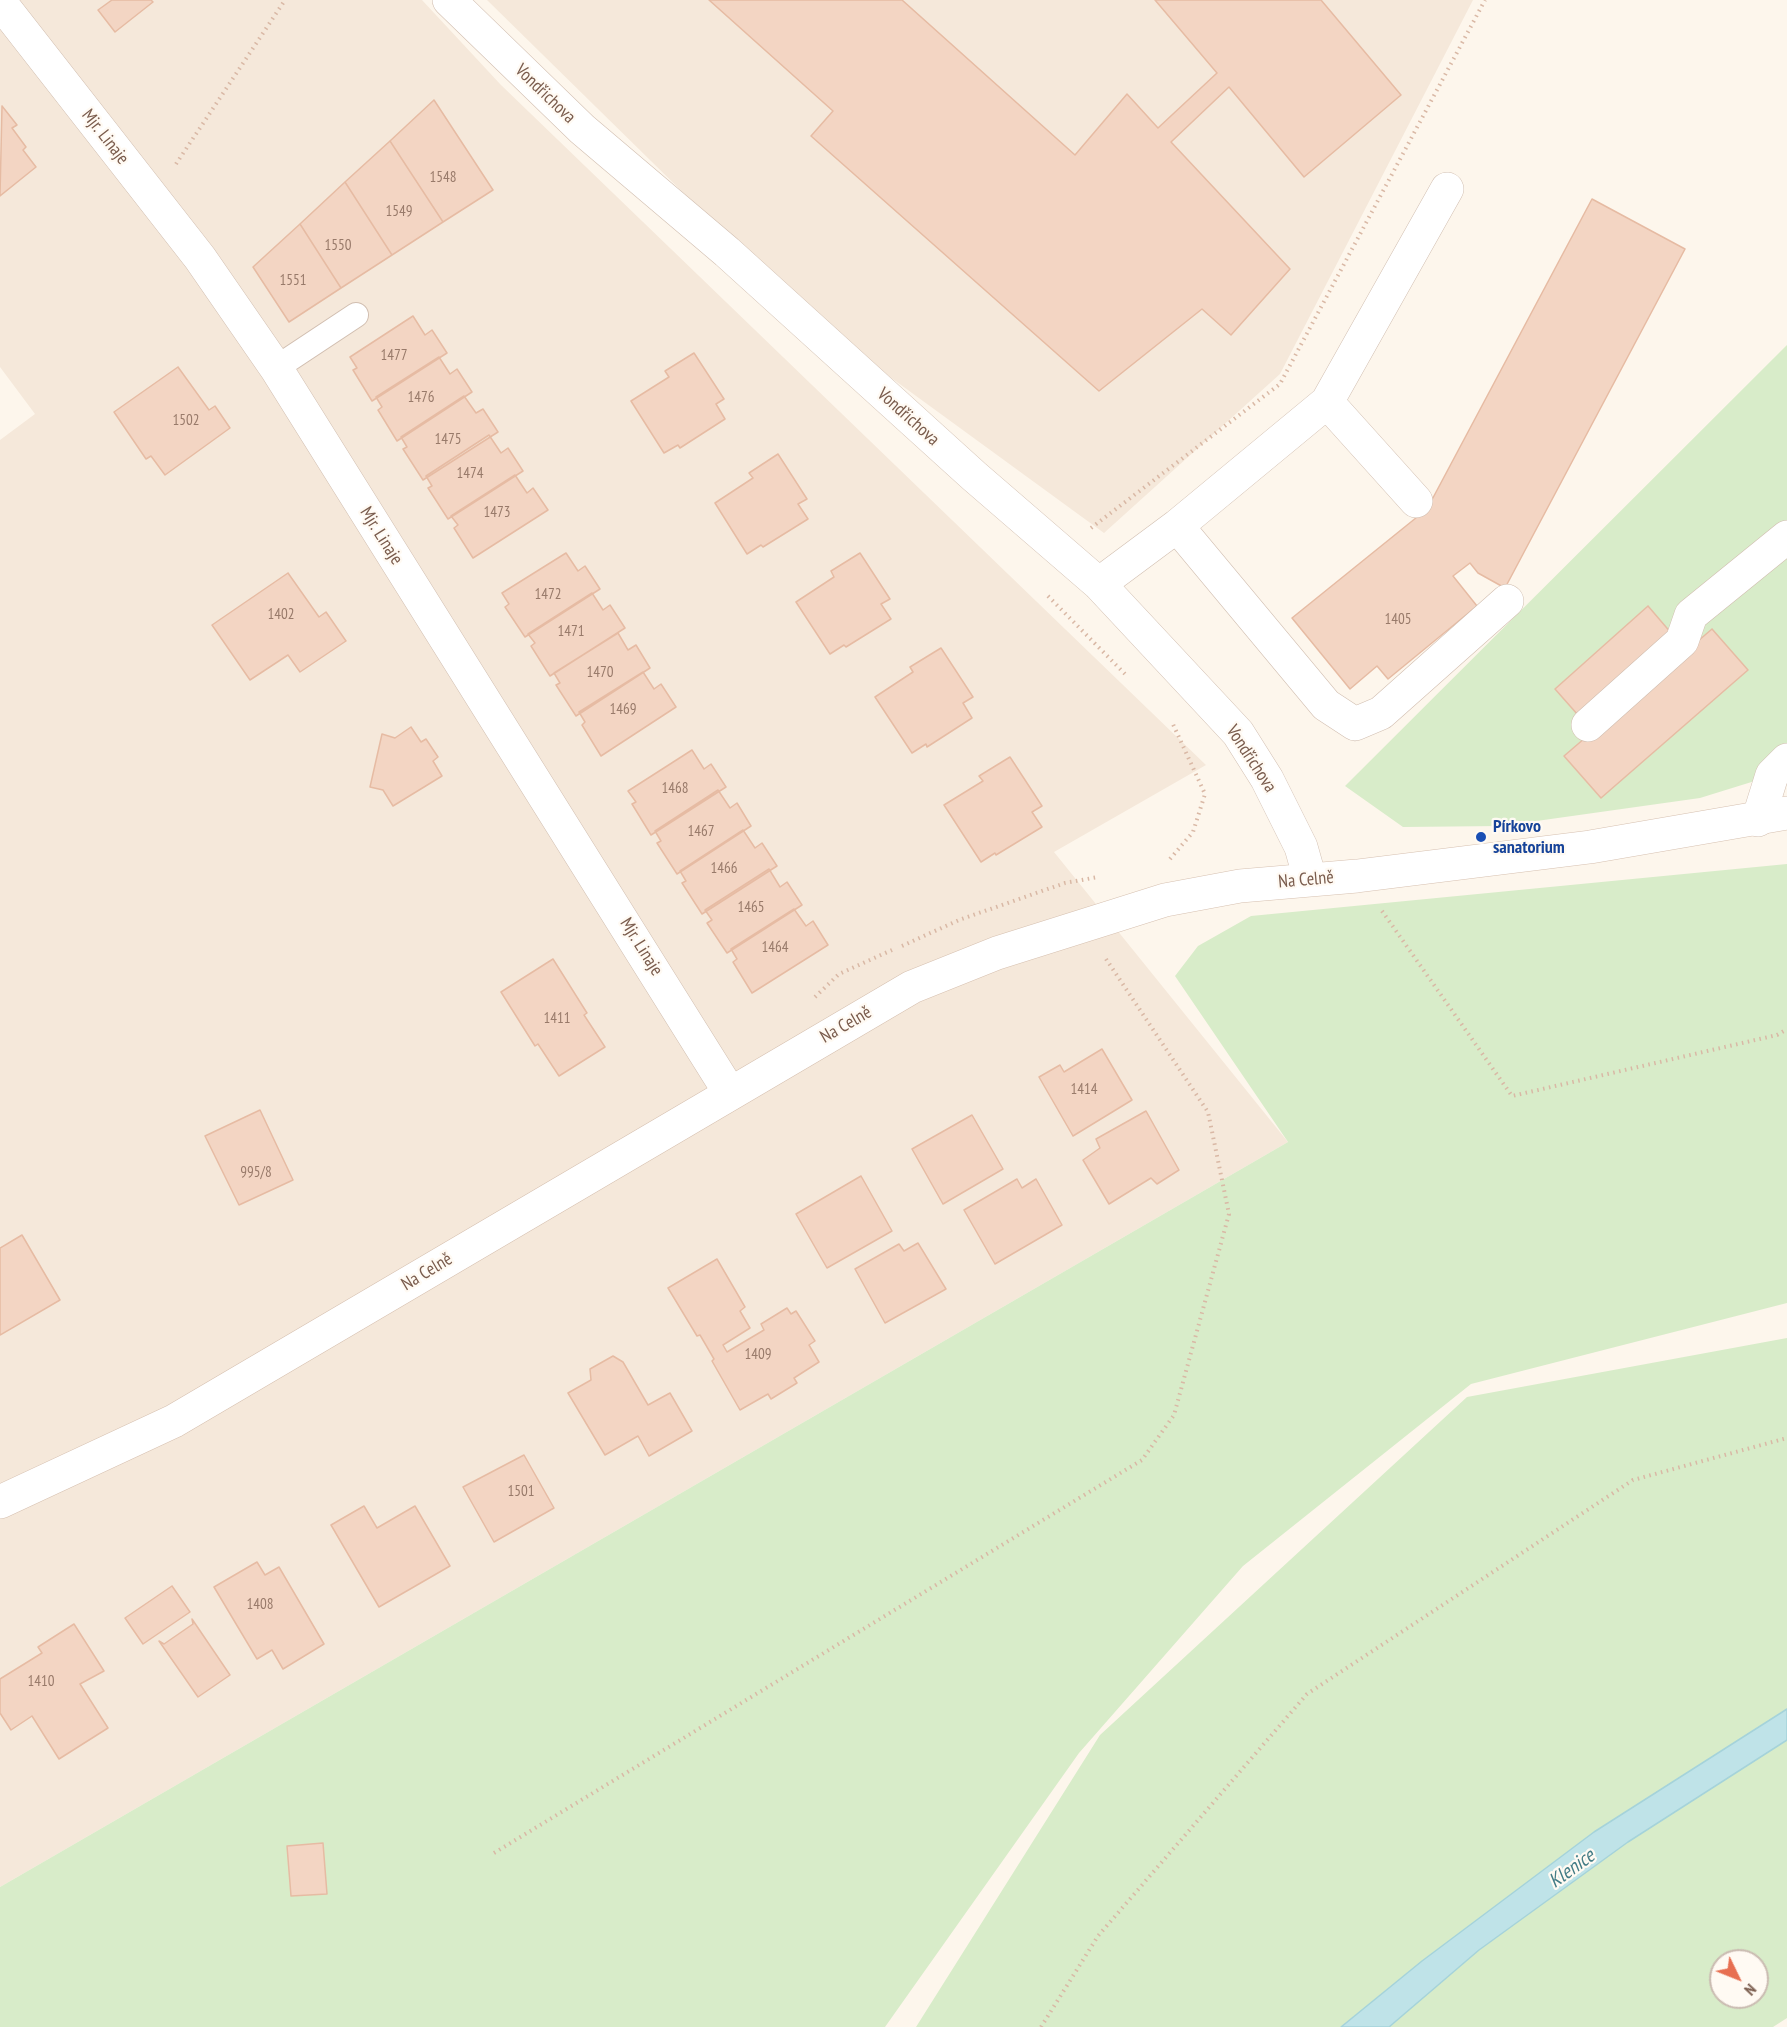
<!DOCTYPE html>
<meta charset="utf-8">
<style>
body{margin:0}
#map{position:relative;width:1787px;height:2027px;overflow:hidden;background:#fdf6ec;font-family:"PT Sans Narrow",sans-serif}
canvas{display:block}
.north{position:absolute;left:1709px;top:1949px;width:60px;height:60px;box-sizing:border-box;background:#fffaf3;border:2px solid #cabbb1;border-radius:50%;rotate:133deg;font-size:16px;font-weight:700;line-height:24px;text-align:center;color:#7a5c4d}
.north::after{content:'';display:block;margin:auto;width:21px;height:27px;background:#e76f51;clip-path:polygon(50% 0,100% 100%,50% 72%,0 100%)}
</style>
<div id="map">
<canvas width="1787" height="2027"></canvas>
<div class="north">N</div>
</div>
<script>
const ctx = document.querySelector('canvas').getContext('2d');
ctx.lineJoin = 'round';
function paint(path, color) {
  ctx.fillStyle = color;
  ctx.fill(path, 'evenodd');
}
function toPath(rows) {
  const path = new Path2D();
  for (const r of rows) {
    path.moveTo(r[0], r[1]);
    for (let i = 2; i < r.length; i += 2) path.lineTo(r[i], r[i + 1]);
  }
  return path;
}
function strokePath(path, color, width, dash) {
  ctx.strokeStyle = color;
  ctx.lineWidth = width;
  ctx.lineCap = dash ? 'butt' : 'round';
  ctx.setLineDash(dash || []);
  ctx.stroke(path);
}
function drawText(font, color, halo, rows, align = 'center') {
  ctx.font = font + ' "PT Sans Narrow",sans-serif';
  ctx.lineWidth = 4.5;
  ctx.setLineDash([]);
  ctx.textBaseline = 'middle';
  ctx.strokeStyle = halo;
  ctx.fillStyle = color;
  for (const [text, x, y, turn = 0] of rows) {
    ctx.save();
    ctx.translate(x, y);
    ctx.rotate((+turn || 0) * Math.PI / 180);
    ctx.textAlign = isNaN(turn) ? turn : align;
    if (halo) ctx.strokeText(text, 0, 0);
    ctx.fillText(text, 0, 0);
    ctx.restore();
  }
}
const residential = toPath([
 [0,0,422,0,501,85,1206,765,1054,852,1288,1142,0,1887,0,440,35,414,0,367],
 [487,0,1473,0,1280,374,1104,533,816,323]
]);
const green = toPath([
 [1787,345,1787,771,1700,798,1501,826,1403,827,1345,786],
 [1787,864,1787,1303,1471,1384,1243,1566,1079,1753,885,2027,0,2027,0,1887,1288,1142,1175,976,1198,946,1251,916],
 [1787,1338,1787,1709,1594,1832,1422,1961,1341,2027,916,2027,1100,1735,1467,1397],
 [1787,1740,1787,2018,1773,2027,1389,2027,1479,1950,1628,1842],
 [1721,1961,1757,1961,1757,1997,1721,1997]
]);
const water = toPath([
 [1787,1709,1787,1740,1628,1842,1479,1950,1389,2027,1341,2027,1422,1961,1594,1832,1787,1709]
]);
const building = toPath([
 [112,0,151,0,153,2,115,32,98,10,112,0],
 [709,0,902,0,1075,155,1127,94,1158,128,1217,73,1155,0,1321,0,1401,95,1304,177,1229,87,1171,142,1290,269,1231,335,1202,309,1099,391,811,136,833,111,709,0],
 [434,100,493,190,443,222,390,141,434,100],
 [2,106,17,125,12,128,26,147,23,150,36,167,0,196,2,106],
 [390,141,443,222,392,255,345,182,390,141],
 [345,182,392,255,341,288,300,224,345,182],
 [1592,199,1685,249,1505,588,1478,573,1470,563,1453,576,1477,606,1388,679,1377,666,1350,689,1292,618,1427,509,1592,199],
 [300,224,341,288,289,322,253,267,300,224],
 [413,316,425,335,432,330,447,353,372,401,353,370,357,368,350,357,413,316],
 [694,353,724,399,716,404,725,419,680,448,678,445,664,453,631,401,669,377,665,371,694,353],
 [439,357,450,374,457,369,472,392,397,441,378,410,382,407,376,397,439,357],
 [178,367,209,410,215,406,230,428,165,475,151,456,146,459,114,412,178,367],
 [464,396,476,413,483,409,498,432,423,480,403,449,407,447,401,437,464,396],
 [489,435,501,453,508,448,523,471,448,519,428,488,432,486,426,476,489,435],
 [778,454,807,499,798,504,808,519,763,547,761,545,747,554,715,503,753,478,749,473,778,454],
 [515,475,527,493,533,488,548,510,473,558,454,528,458,525,451,516,515,475],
 [566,553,578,571,585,566,600,589,525,637,505,607,509,604,502,593,566,553],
 [860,553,890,599,881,604,891,619,846,647,844,645,830,654,796,602,834,577,831,571,860,553],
 [288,573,319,617,326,612,346,641,300,672,288,655,250,680,212,625,288,573],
 [592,593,603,610,610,605,625,628,550,676,531,646,535,643,528,634,592,593],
 [1648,606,1672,634,1578,715,1555,689,1648,606],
 [1712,629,1748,670,1601,798,1564,756,1712,629],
 [618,633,628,650,636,645,650,668,576,716,556,685,560,683,554,673,618,633],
 [941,648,973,697,963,703,972,718,927,747,926,744,912,753,875,697,913,672,910,667,941,648],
 [643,672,654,689,661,684,676,707,601,756,582,725,585,722,579,712,643,672],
 [411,727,421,742,426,739,438,757,433,761,442,776,393,806,383,790,370,787,382,734,395,738,411,727],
 [692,750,704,769,711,764,726,787,651,835,632,804,636,802,628,791,692,750],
 [1010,757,1042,806,1032,812,1042,827,996,855,995,853,981,862,944,805,983,781,979,776,1010,757],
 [718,790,730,808,737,803,751,826,677,874,657,843,661,841,655,831,718,790],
 [743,830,755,848,762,843,777,866,702,914,682,883,686,881,680,871,743,830],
 [769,869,780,887,787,882,802,905,727,953,707,923,712,920,705,910,769,869],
 [794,909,806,926,813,921,828,945,752,993,733,962,737,959,731,949,794,909],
 [553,959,587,1013,584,1015,605,1047,559,1076,538,1044,535,1046,501,992,553,959],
 [1102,1049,1132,1100,1073,1136,1039,1077,1060,1065,1064,1072,1102,1049],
 [260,1110,293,1180,239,1205,205,1136,260,1110],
 [1146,1111,1179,1170,1157,1184,1151,1178,1109,1204,1083,1160,1100,1148,1096,1139,1146,1111],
 [972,1115,1003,1169,943,1204,912,1149,972,1115],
 [861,1176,892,1231,827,1268,796,1214,861,1176],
 [1017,1179,1022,1188,1036,1179,1062,1225,995,1264,964,1210,1017,1179],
 [22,1235,60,1300,0,1335,0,1248,22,1235],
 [918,1243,946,1289,885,1323,855,1269,899,1244,904,1251,918,1243],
 [717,1259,745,1307,740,1311,750,1328,723,1345,727,1352,764,1330,761,1324,787,1308,791,1314,796,1311,815,1341,809,1345,819,1362,794,1378,797,1383,771,1399,768,1394,740,1410,712,1361,714,1359,700,1335,697,1336,668,1288,717,1259],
 [613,1356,623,1362,648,1405,670,1393,692,1431,649,1456,638,1436,605,1455,568,1393,591,1380,590,1369,613,1356],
 [524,1455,554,1508,494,1542,463,1487,524,1455],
 [364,1506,377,1528,415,1506,450,1566,379,1607,331,1525,364,1506],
 [257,1562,265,1575,279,1567,324,1644,283,1669,272,1650,257,1659,214,1587,257,1562],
 [172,1586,190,1612,143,1644,125,1618,172,1586],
 [192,1619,230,1675,198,1697,159,1641,164,1644,193,1624,192,1619],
 [74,1624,104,1671,80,1684,108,1728,59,1759,32,1716,11,1730,0,1713,0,1679,42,1653,38,1647,74,1624],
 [323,1843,327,1894,291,1896,287,1846,323,1843]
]);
const path = toPath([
 [176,164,285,0],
 [1091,528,1280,384,1485,0],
 [1048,596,1125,674],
 [1170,859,1193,832,1205,794,1172,722],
 [1382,911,1512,1096,1777,1035,1787,1029],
 [902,946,959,920,1065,883,1098,877],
 [815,997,839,974,892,950],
 [494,1853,1142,1460,1174,1415,1229,1214,1208,1112,1106,959],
 [1041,2027,1098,1936,1307,1694,1633,1480,1787,1438]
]);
const lane = toPath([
 [276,368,356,315]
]);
const street = toPath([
 [449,0,582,129,727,252,974,476,1099,584,1238,733,1267,779,1301,847,1310,879],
 [0,2,200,258,276,368,730,1093],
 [1327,402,1447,189],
 [1177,526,1327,402,1416,501],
 [1099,584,1177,526,1326,705,1355,724,1381,713,1507,601],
 [1588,725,1682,641,1691,615,1787,537],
 [1758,820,1772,775,1787,760]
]);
const secondary = toPath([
 [0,1502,174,1421,912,987,997,953,1165,900,1240,886,1357,876,1590,847,1787,813]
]);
const markers = [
 [1481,837,6,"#1a4fb4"]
];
const numberNames = [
 ["1548",443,178],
 ["1549",399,212],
 ["1550",338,246],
 ["1551",293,281],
 ["1477",394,356],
 ["1476",421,398],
 ["1502",186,421],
 ["1475",448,440],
 ["1474",470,474],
 ["1473",497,513],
 ["1472",548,595],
 ["1402",281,615],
 ["1405",1398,620],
 ["1471",571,632],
 ["1470",600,673],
 ["1469",623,710],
 ["1468",675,789],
 ["1467",701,832],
 ["1466",724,869],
 ["1465",751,908],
 ["1464",775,948],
 ["1411",557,1019],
 ["1414",1084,1090],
 ["995/8",256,1173],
 ["1409",758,1355],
 ["1501",521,1492],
 ["1408",260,1605],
 ["1410",41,1682]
];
const streetNames = [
 ["Vondřichova",545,94,44],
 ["Mjr. Linaje",105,137,52],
 ["Vondřichova",908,417,42],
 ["Mjr. Linaje",381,536,58],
 ["Vondřichova",1251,759,57],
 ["Na Celně",1306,880,-5],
 ["Mjr. Linaje",641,947,58],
 ["Na Celně",846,1025,-30],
 ["Na Celně",427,1272,-31]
];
const transitNames = [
 ["Pírkovo",1493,827],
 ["sanatorium",1493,848]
];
const waterNames = [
 ["Klenice",1572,1869,-36]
];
paint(residential, '#f5e8da');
paint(green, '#d8ecc9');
paint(water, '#bfe3e8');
strokePath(water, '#a5d3da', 1.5);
paint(building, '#f3d5c3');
strokePath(building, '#e6bba3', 1.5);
strokePath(lane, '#d1beb0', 26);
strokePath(street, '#d1beb0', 34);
strokePath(secondary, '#d6c0b0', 34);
strokePath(path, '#d9b8a5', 4, [1.5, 4.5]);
strokePath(lane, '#fff', 24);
strokePath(street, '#fff', 33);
strokePath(secondary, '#fff', 33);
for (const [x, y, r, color] of markers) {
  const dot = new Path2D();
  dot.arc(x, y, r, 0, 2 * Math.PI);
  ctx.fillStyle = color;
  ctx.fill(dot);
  strokePath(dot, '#fffaf3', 2);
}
drawText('15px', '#987a6a', null, numberNames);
drawText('18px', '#7a5c4d', '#fffaf3', streetNames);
drawText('bold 18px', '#164399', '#fffaf3', transitNames, 'left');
drawText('italic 20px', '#437c86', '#fffaf3', waterNames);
</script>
